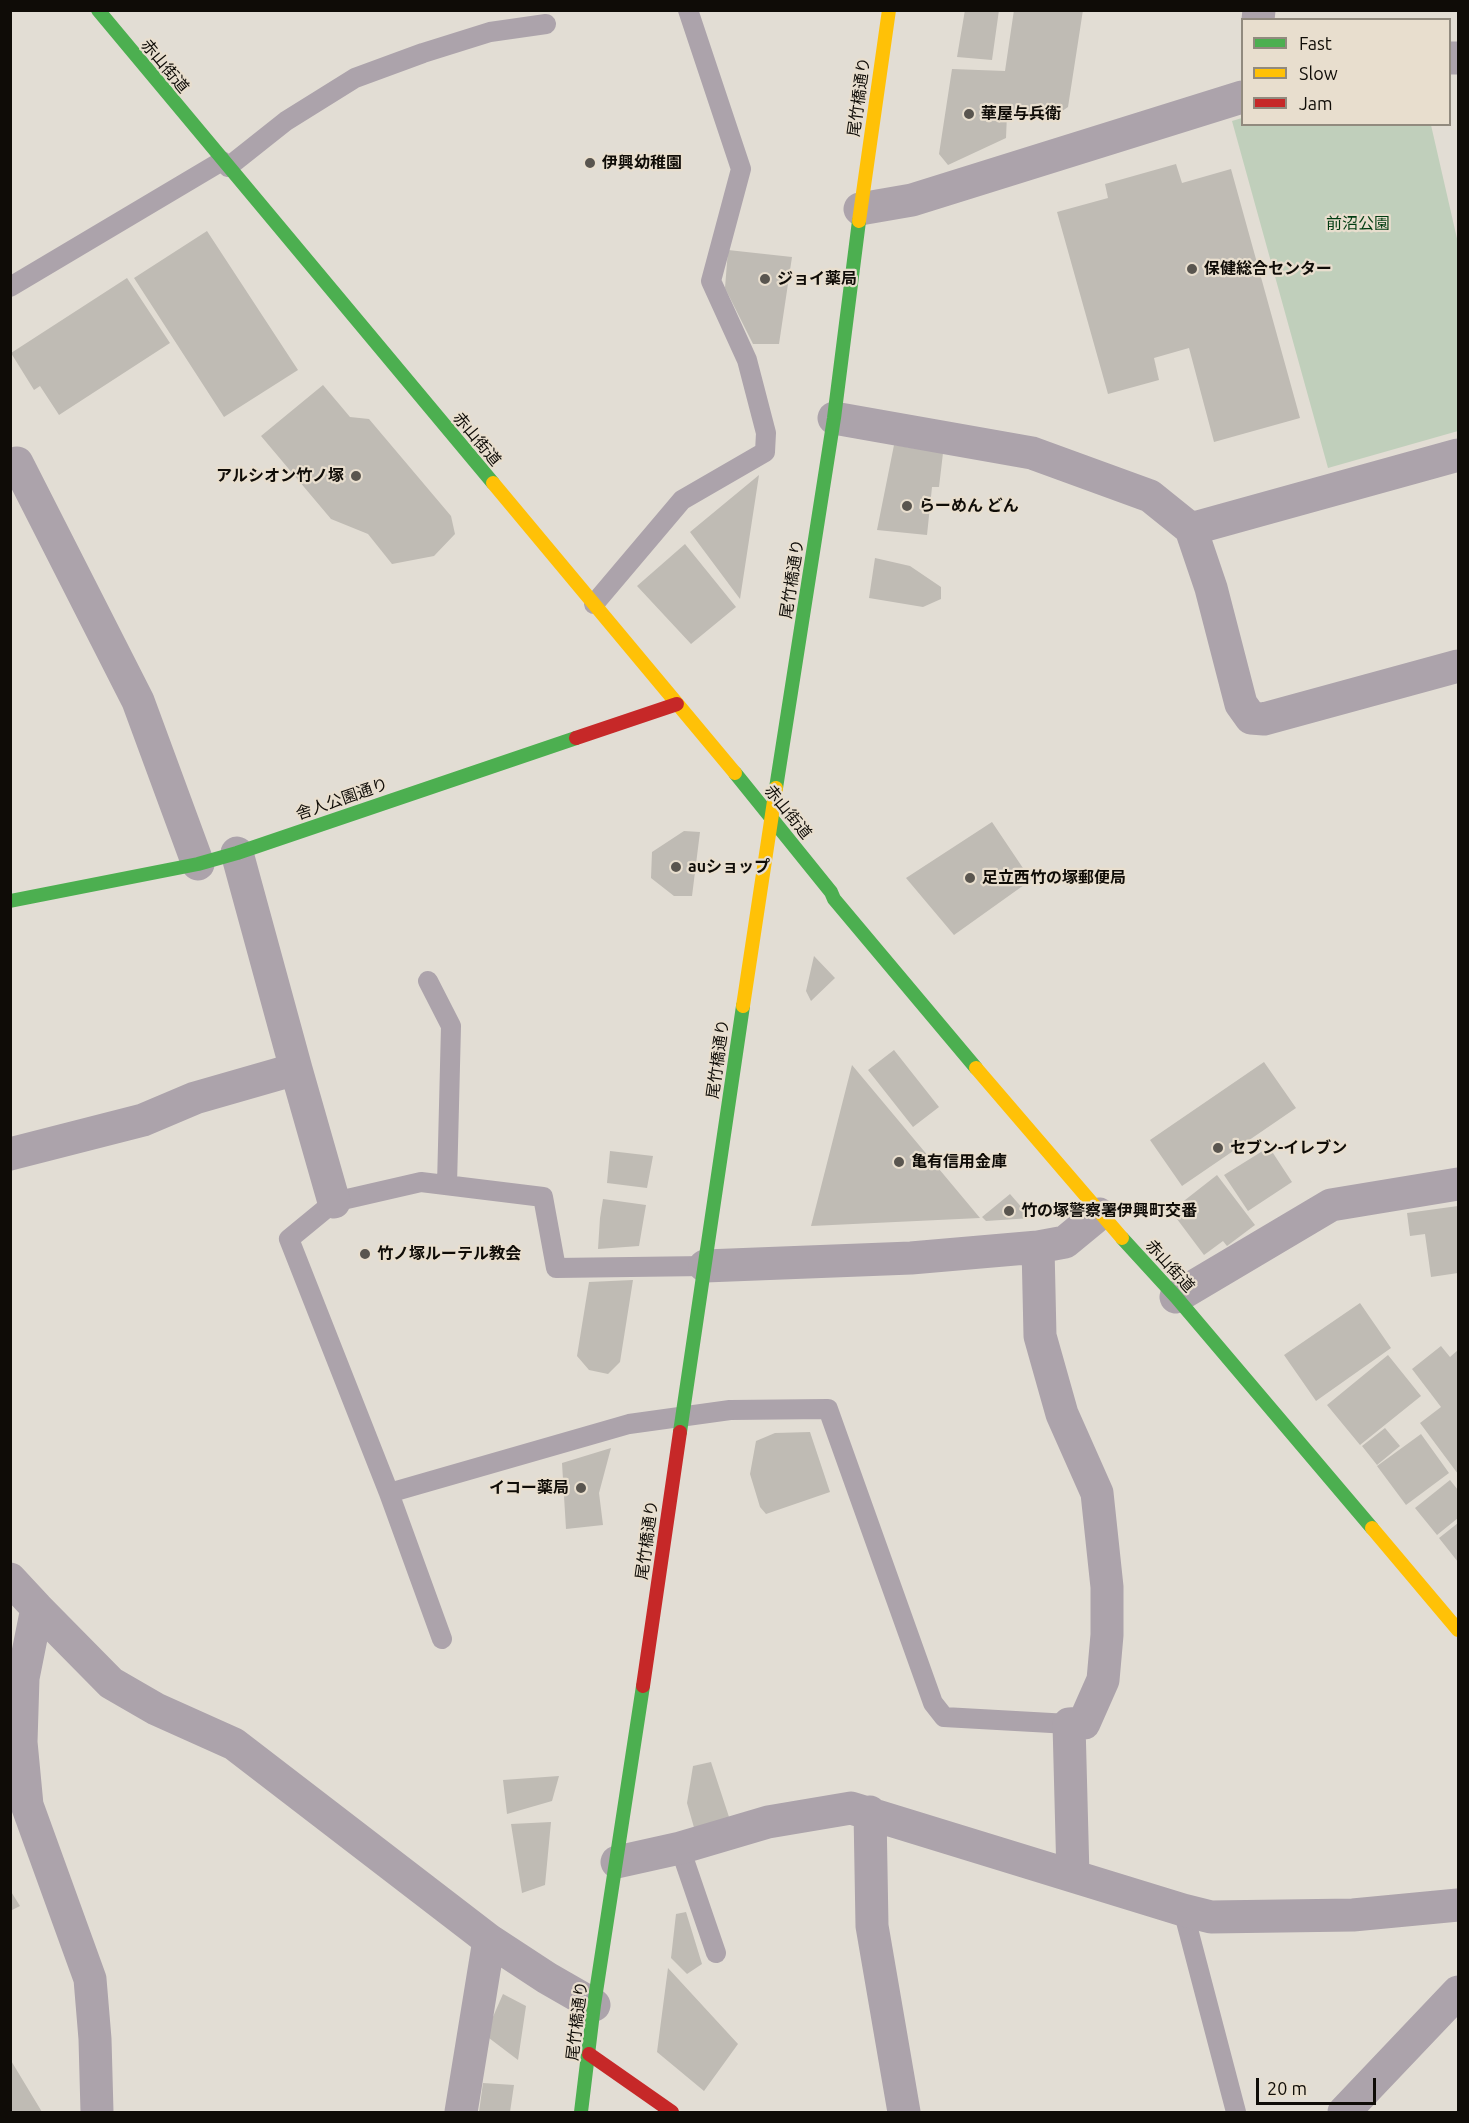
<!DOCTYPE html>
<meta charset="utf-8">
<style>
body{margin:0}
#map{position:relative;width:1469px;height:2123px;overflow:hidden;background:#e2ddd4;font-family:Ubuntu,sans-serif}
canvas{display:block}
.frame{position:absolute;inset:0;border:12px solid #0f0c07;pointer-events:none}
.legend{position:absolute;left:1241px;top:18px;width:210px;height:108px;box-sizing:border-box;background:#e8dece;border:2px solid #918a7e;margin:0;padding:8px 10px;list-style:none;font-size:18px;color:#0f0c07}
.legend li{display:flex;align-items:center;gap:12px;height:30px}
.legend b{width:30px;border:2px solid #918a7e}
.scale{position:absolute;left:1256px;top:2078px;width:120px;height:27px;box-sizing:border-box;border:3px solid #0f0c07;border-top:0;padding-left:8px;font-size:18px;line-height:21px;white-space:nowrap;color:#0f0c07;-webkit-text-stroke:4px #e8dece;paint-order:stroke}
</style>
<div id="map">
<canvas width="1469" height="2123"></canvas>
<div class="frame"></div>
<ul class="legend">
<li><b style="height:8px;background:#4caf50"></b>Fast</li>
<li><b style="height:8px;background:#ffc107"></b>Slow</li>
<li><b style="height:8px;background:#c62828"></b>Jam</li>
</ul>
<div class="scale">20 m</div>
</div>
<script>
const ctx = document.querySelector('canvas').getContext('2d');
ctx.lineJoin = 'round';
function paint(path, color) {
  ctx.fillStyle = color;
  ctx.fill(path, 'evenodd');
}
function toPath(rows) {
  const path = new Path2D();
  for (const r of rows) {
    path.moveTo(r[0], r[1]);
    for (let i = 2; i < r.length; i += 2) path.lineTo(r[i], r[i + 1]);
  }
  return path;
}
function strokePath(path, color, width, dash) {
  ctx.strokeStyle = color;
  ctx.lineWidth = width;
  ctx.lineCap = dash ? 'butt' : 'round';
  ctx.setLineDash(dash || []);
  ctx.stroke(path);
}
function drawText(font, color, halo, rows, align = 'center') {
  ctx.font = font + ' Ubuntu,"Noto Sans JP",sans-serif';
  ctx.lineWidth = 4.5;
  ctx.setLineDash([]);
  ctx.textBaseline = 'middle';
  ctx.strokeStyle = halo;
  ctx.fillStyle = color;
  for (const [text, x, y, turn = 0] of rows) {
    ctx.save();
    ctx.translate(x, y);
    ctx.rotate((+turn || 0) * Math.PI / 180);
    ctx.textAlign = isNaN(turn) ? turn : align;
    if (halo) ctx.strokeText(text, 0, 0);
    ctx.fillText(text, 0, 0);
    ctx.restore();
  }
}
const green = toPath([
 [1242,118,1242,124,1431,125,1458,243,1458,431,1328,468,1232,121]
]);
const building = toPath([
 [965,10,999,10,992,60,957,57],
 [1014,10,1083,10,1068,107,1048,121,1007,114,1006,138,948,165,939,154,952,69,1005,71],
 [1176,164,1182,183,1231,169,1300,418,1214,442,1189,348,1154,358,1159,380,1108,394,1057,212,1108,198,1105,184],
 [207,231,298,370,224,417,134,278],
 [728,250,792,257,779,344,753,344,725,288],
 [127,278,170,343,59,415,40,386,34,390,11,353],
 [323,385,350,417,369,419,451,516,455,534,434,556,392,564,368,534,331,519,261,436],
 [894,445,943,453,939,487,932,487,927,535,877,530],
 [759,475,740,599,690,532],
 [685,544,736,607,691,644,637,586],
 [875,558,910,566,941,587,941,599,923,607,869,598],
 [992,822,1031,880,954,935,906,878],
 [684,831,700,832,692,896,674,896,651,878,652,852],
 [814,956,835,978,811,1001,806,991],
 [894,1050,939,1107,913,1127,868,1070],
 [1264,1062,1296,1108,1182,1186,1150,1140],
 [852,1065,980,1218,811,1226],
 [1269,1147,1292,1182,1248,1211,1224,1175],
 [610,1151,653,1156,647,1188,607,1183],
 [1217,1175,1255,1225,1227,1246,1223,1241,1204,1255,1171,1211],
 [1010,1194,1031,1218,986,1221,982,1217],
 [603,1199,646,1205,639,1246,598,1249,600,1218],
 [1458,1206,1458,1273,1431,1277,1425,1234,1410,1236,1407,1213],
 [633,1280,620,1362,608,1374,589,1370,577,1356,589,1282],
 [1360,1303,1391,1348,1316,1401,1284,1355],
 [1441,1346,1450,1357,1458,1350,1458,1474,1420,1423,1441,1407,1412,1369],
 [1388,1355,1421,1396,1360,1445,1327,1405],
 [1385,1428,1400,1446,1377,1465,1362,1446],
 [810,1432,830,1492,766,1514,760,1507,750,1474,756,1441,775,1433],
 [1421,1434,1449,1473,1406,1505,1377,1466],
 [611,1448,599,1493,603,1525,566,1529,562,1463],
 [1450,1480,1458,1490,1458,1518,1437,1535,1415,1508],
 [1458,1523,1458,1562,1439,1538],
 [711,1762,729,1817,695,1831,687,1803,693,1766],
 [559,1776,552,1801,507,1814,503,1780],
 [551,1822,545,1885,522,1893,511,1824],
 [10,1890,20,1906,10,1911],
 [686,1912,702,1964,687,1974,671,1958,676,1914],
 [668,1968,738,2044,704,2091,657,2052],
 [503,1994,526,2006,518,2060,485,2035],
 [10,2059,42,2112,10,2112],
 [483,2083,514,2085,510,2112,479,2112]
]);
const lane = toPath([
 [228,167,286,121,355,78,423,53,490,32,546,24],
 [10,287,222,161],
 [594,604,682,500,765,452,766,433,747,360,711,281,741,169,688,10],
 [428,981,451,1026,447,1185],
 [389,1493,629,1424,730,1410,828,1409,933,1703,944,1717,1069,1724],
 [442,1639,389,1493,289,1239,334,1202,421,1182,543,1197,556,1268,705,1266],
 [680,1848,716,1953],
 [1183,1910,1236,2112]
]);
const street = toPath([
 [1258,20,1259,10],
 [1450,58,1458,58],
 [860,209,912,200,1242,97],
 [834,418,1032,453,1150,496,1191,529,1458,455],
 [10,466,17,463,138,701,198,864],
 [1191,529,1211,588,1241,704,1251,718,1264,719,1458,666],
 [237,853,296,1069,334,1202],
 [10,1154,143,1120,195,1098,296,1069],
 [1038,1247,1040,1336,1062,1414,1097,1493,1107,1587,1107,1635,1103,1680,1084,1723,1069,1724,1073,1876],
 [705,1266,911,1258,1038,1247,1065,1242,1099,1214],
 [1176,1297,1331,1205,1458,1184],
 [10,1579,37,1608,111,1683,156,1709,234,1744,489,1940],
 [37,1608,23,1678,21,1742,27,1805,90,1979,95,2039,97,2112],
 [870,1812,872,1926,904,2112],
 [617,1862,680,1848,768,1822,851,1808,1183,1910,1211,1917,1353,1915,1458,1905],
 [461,2112,489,1940,547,1978,594,2005],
 [1344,2112,1458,1992]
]);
const fast = toPath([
 [98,10,493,483],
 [735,773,831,892,834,899,976,1068],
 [776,788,834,418,859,221],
 [10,901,198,864,237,853,576,738],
 [1122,1238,1176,1297,1372,1528],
 [680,1432,743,1006],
 [581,2112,594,2005,643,1686]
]);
const slow = toPath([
 [859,221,889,10],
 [493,483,735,773],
 [743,1006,776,788],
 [976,1068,1122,1238],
 [1372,1528,1458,1630]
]);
const jam = toPath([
 [576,738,677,704],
 [643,1686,680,1432],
 [589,2054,672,2112]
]);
const markers = [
 [969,114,6,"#59554f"],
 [590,163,6,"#59554f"],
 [1192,269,6,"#59554f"],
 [765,279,6,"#59554f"],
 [356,476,6,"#59554f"],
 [907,506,6,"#59554f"],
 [676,867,6,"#59554f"],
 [970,878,6,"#59554f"],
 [1218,1148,6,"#59554f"],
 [899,1162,6,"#59554f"],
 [1009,1211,6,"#59554f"],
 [365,1254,6,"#59554f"],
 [581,1488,6,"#59554f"]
];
const streetNames = [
 ["赤山街道",165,66,50],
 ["尾竹橋通り",859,97,-82],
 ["赤山街道",477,439,50],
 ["尾竹橋通り",792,579,-81],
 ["舎人公園通り",342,799,-19],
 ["赤山街道",788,812,51],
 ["尾竹橋通り",718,1059,-82],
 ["赤山街道",1170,1266,48],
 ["尾竹橋通り",647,1540,-82],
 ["尾竹橋通り",577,2021,-83]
];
const poiNames = [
 ["華屋与兵衛",981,114],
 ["伊興幼稚園",602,163],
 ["保健総合センター",1204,269],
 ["ジョイ薬局",777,279],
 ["アルシオン竹ノ塚",344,476,"right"],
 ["らーめん どん",919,506],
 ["auショップ",688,867],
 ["足立西竹の塚郵便局",982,878],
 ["セブン-イレブン",1230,1148],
 ["亀有信用金庫",911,1162],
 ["竹の塚警察署伊興町交番",1021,1211],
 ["竹ノ塚ルーテル教会",377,1254],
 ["イコー薬局",569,1488,"right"]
];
const parkNames = [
 ["前沼公園",1358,224]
];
paint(green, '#c0cfbb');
paint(building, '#bfbbb4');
strokePath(lane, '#aca3ab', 20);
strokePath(street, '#aca3ab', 33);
strokePath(fast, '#4caf50', 14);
strokePath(slow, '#ffc107', 14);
strokePath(jam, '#c62828', 14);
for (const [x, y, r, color] of markers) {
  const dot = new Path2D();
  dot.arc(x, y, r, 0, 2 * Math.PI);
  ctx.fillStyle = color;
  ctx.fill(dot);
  strokePath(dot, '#e8dece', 2);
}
drawText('16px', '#0f0c07', '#e8dece', streetNames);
drawText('bold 16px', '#0f0c07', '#e8dece', poiNames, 'left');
drawText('16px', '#003c11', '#e8dece', parkNames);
</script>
